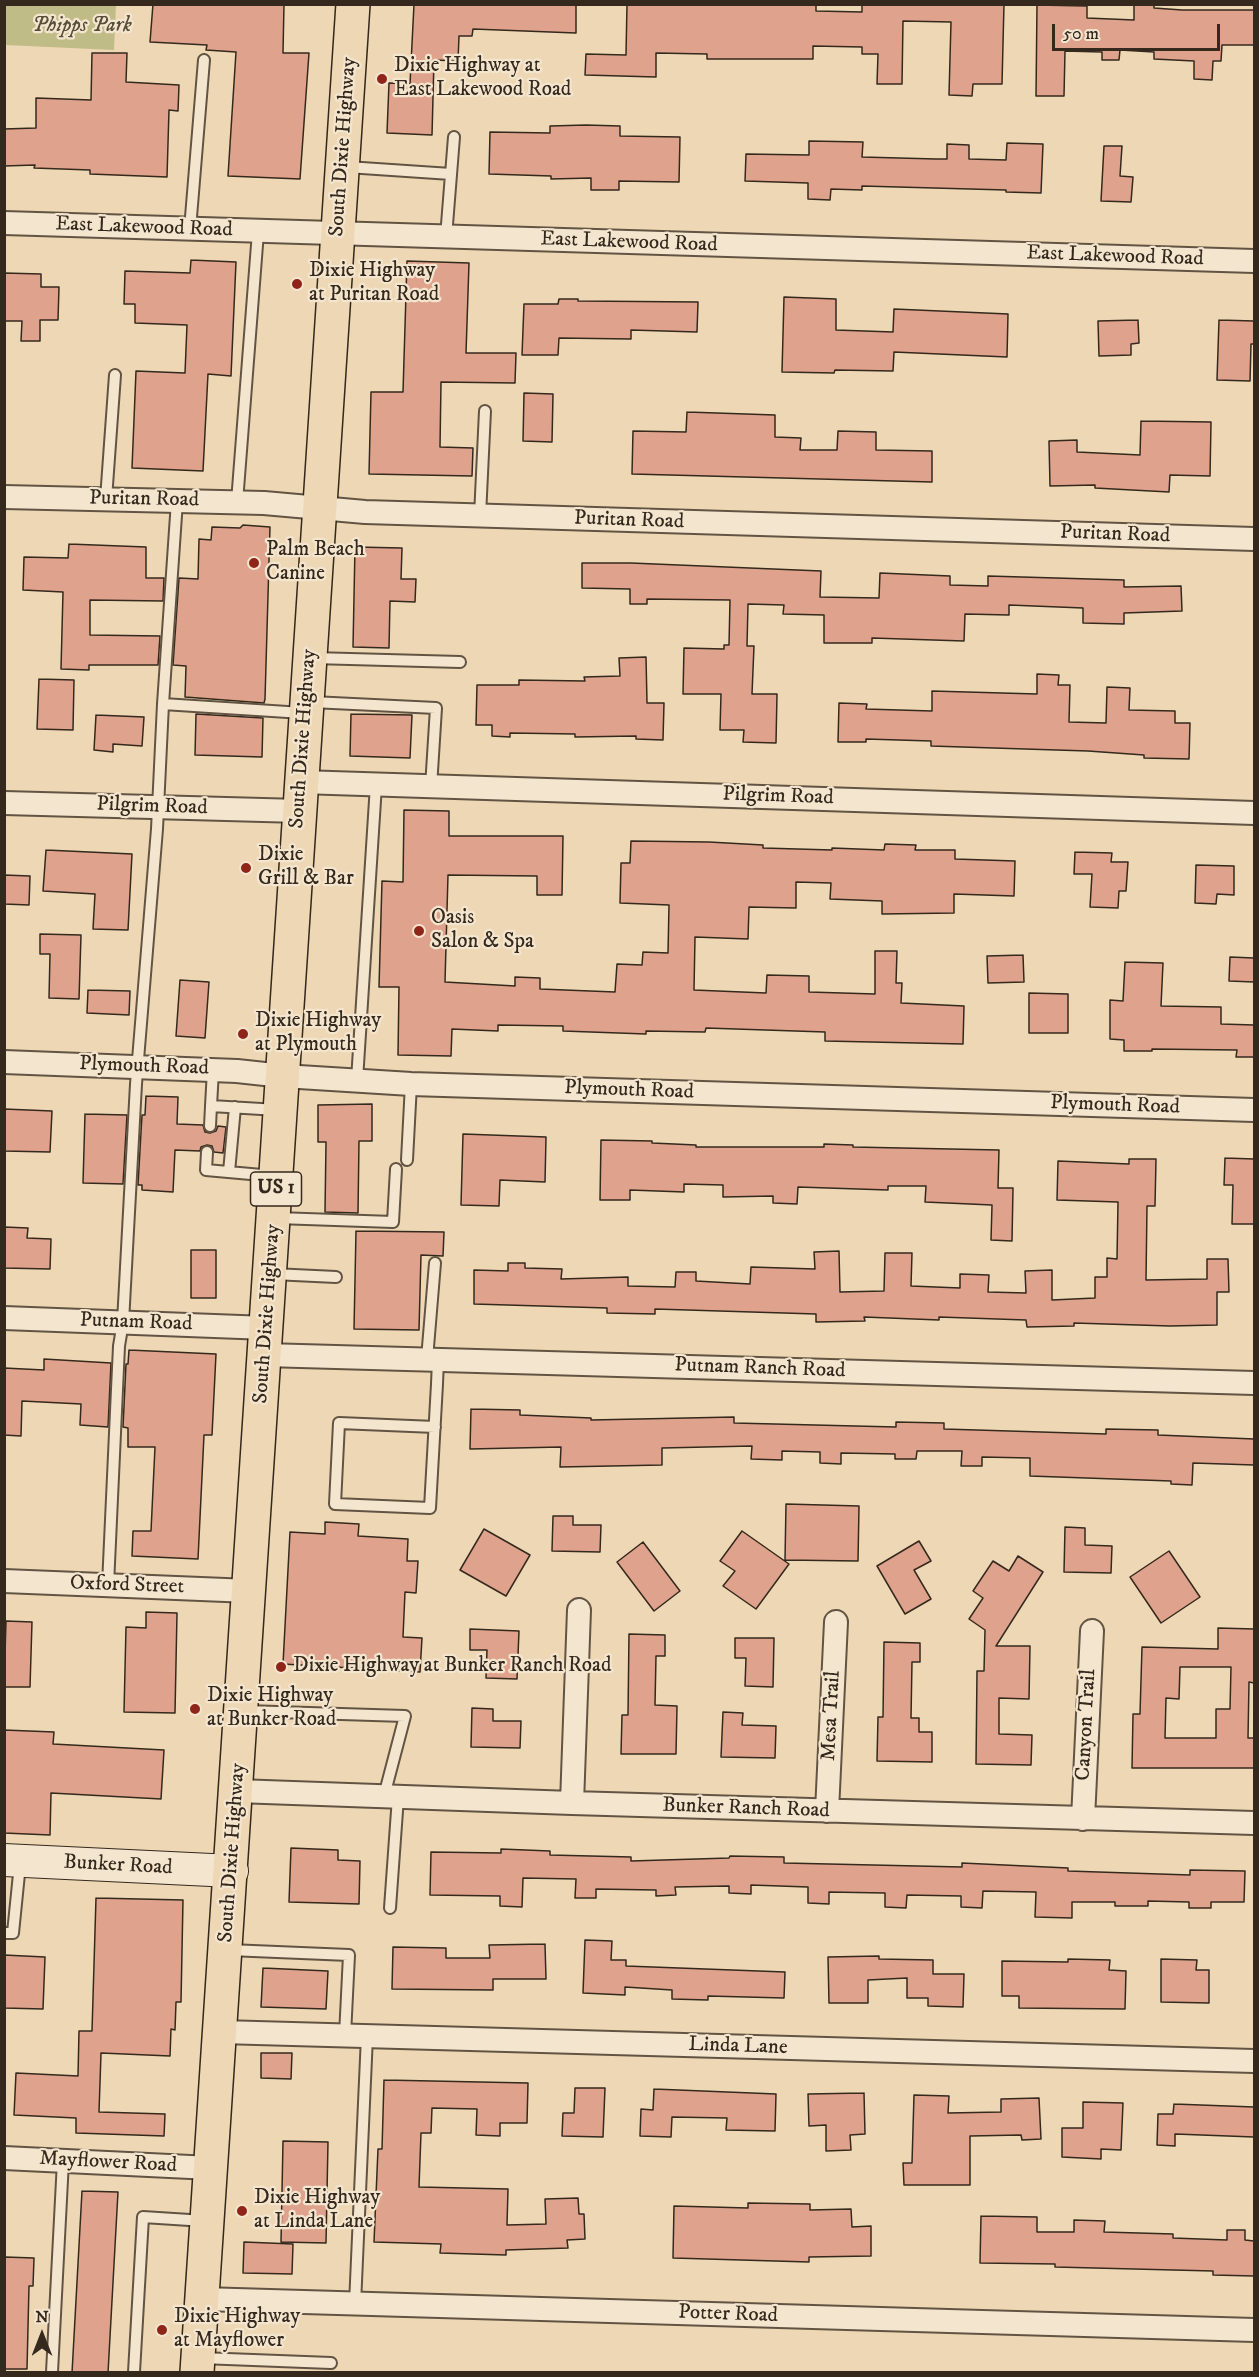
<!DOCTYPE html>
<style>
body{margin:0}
#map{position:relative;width:1259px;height:2377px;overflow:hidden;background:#eed7b5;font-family:"IM FELL DW Pica",serif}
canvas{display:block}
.frame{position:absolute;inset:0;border:6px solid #34291c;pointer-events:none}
.north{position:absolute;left:12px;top:2305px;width:60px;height:60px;-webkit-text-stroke:4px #f4e5cf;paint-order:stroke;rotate:0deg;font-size:16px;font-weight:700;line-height:24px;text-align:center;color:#34291c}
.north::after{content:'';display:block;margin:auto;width:21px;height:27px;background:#34291c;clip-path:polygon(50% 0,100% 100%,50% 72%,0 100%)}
.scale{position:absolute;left:1052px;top:24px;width:168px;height:27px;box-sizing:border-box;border:3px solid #34291c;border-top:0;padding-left:8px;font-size:18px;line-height:21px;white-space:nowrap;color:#34291c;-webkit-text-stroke:4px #f4e5cf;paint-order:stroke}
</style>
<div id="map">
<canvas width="1259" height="2377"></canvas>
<div class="frame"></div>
<div class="north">N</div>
<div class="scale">50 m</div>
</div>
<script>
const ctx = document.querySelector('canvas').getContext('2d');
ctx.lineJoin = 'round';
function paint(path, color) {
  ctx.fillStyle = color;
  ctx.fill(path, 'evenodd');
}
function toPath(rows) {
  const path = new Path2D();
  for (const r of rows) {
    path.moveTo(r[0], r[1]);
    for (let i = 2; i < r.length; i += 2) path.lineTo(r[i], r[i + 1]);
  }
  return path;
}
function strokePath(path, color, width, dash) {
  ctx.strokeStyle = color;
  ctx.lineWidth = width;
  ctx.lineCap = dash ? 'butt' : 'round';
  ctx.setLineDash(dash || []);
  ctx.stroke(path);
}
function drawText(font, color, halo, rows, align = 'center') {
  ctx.font = font + ' "IM FELL DW Pica",serif';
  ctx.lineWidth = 4.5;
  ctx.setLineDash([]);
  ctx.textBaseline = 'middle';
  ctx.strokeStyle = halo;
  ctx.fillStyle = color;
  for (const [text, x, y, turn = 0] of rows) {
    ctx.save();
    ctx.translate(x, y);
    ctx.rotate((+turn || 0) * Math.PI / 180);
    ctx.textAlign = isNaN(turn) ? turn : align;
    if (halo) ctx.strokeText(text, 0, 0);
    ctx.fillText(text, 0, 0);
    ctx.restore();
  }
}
const green = toPath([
 [4,5,116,5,114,50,5,45]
]);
const building = toPath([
 [153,4,284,4,283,53,309,53,300,179,228,176,236,52,206,50,207,45,150,42,153,4],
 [414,4,576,4,576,33,473,29,472,36,459,36,458,61,434,60,432,135,387,133,389,83,410,84,414,4],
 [627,4,816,5,816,11,862,12,862,4,1004,4,1002,84,973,84,972,96,949,95,951,22,903,21,902,84,877,84,878,54,862,54,862,47,813,46,813,59,707,59,707,54,656,53,656,77,585,75,586,54,626,55,627,4],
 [1134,4,1154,4,1154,8,1182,10,1254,10,1254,45,1222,45,1221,61,1213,61,1212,80,1194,79,1194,61,1154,59,1154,52,1120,50,1119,60,1102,60,1102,52,1065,51,1064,96,1036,96,1037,5,1087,6,1087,18,1134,20,1134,4],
 [92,53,127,53,126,82,179,85,178,111,169,110,167,177,90,174,90,170,34,168,35,165,4,166,4,129,36,128,36,98,91,100,92,53],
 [586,125,620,126,620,136,680,137,679,182,619,181,619,190,591,190,591,178,551,179,551,176,489,174,490,132,550,133,550,126,586,125],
 [809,141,863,142,862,157,936,159,947,159,947,144,969,145,969,159,1006,160,1007,143,1043,144,1041,193,1006,192,1006,190,862,186,862,190,831,189,830,200,808,199,808,183,745,181,746,154,809,155,809,141],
 [1104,146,1122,146,1120,176,1133,177,1131,202,1101,201,1104,146],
 [191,260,236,262,231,376,208,374,203,471,132,468,136,371,185,373,187,325,135,323,135,304,124,304,125,271,190,273,191,260],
 [407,261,469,263,466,353,516,353,515,383,441,382,440,447,473,448,472,476,369,474,371,392,403,392,407,261],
 [4,273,41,274,41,287,59,287,58,320,40,320,40,341,21,341,22,321,4,321,4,273],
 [784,297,836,299,836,330,893,332,894,309,1008,314,1007,357,894,352,893,371,835,370,834,373,782,372,784,297],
 [559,299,578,299,578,301,698,302,697,332,631,330,631,339,559,338,558,355,522,355,524,304,558,304,559,299],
 [1138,320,1139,343,1131,344,1131,355,1099,356,1098,321,1138,320],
 [1219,320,1254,321,1254,344,1251,344,1250,381,1217,380,1219,320],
 [524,393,553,394,552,442,523,441,524,393],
 [687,412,775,415,775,437,801,438,800,450,837,450,838,431,876,432,876,450,932,451,932,482,632,474,633,431,686,432,687,412],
 [1141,421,1211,422,1210,476,1170,475,1169,492,1095,488,1095,485,1050,486,1049,441,1077,440,1077,452,1140,455,1141,421],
 [243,525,270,527,265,699,264,703,185,697,186,666,173,665,179,578,198,579,199,539,211,540,212,527,240,528,243,525],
 [69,544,146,547,146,578,164,578,163,601,90,600,90,635,160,636,158,665,89,665,89,670,61,669,63,592,23,590,24,557,68,558,69,544],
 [355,547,402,548,401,579,416,579,415,602,390,601,389,648,353,647,355,547],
 [582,563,631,563,821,571,820,597,879,598,880,573,950,576,950,585,988,586,988,576,1124,580,1124,587,1181,586,1182,611,1124,613,1124,624,1083,623,1083,608,1009,605,1009,615,965,614,964,641,872,638,872,643,824,643,824,615,783,614,784,605,748,604,747,646,754,646,752,694,777,694,776,743,743,742,744,730,720,730,721,694,683,694,684,648,724,649,724,645,729,645,730,600,647,599,647,604,630,604,630,589,582,588,582,563],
 [646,657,647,703,664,703,663,740,636,739,636,736,575,737,575,734,510,733,510,737,492,736,492,725,476,725,477,685,519,685,519,680,585,681,584,677,620,676,619,658,646,657],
 [1037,674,1059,675,1058,685,1070,685,1069,722,1106,723,1107,687,1130,688,1129,710,1175,711,1175,723,1190,723,1189,759,1144,758,1144,755,1088,751,931,746,931,741,866,739,866,742,838,742,839,703,867,704,866,709,932,711,932,691,1037,694,1037,674],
 [39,679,74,680,73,730,37,729,39,679],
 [196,714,263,718,262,757,195,755,196,714],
 [351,714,412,715,410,758,350,756,351,714],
 [96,715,144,717,142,746,113,744,113,752,94,750,96,715],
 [404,810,449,811,449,836,563,836,562,895,537,895,537,876,448,875,445,982,515,986,515,977,540,978,540,989,615,992,617,964,642,965,643,952,668,953,669,905,620,903,621,863,630,863,631,841,709,842,763,845,763,848,832,850,832,848,884,850,885,844,916,845,915,850,955,850,955,859,1015,861,1014,896,954,894,954,913,882,914,882,901,830,899,831,883,796,882,796,908,749,907,748,939,695,937,694,990,766,993,767,975,809,976,809,992,875,994,875,951,897,951,896,983,902,983,901,1003,964,1006,963,1044,825,1041,825,1032,706,1028,705,1032,646,1031,646,1034,563,1031,563,1026,498,1025,498,1031,452,1029,451,1056,398,1055,399,987,379,987,382,881,403,882,404,810],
 [46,850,132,854,128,930,93,929,95,894,43,891,46,850],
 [1075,852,1112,853,1111,862,1128,862,1126,891,1119,891,1118,908,1090,907,1092,874,1074,874,1075,852],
 [1196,865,1234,866,1234,895,1217,894,1216,904,1195,903,1196,865],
 [4,875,30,876,29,905,4,904,4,875],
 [40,934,81,935,79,999,49,998,50,954,40,954,40,934],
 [1023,955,1024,982,988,983,987,956,1023,955],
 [1230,957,1254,958,1254,982,1229,981,1230,957],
 [1125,962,1163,963,1161,1006,1221,1007,1221,1024,1254,1025,1254,1057,1236,1057,1237,1050,1152,1049,1152,1051,1124,1051,1124,1040,1110,1039,1110,1000,1123,1001,1125,962],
 [180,980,209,982,205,1038,176,1036,180,980],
 [88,990,130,991,129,1015,87,1013,88,990],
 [1029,993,1068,994,1068,1033,1029,1033,1029,993],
 [146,1096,178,1097,177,1124,203,1125,205,1132,210,1133,216,1131,218,1126,226,1127,223,1153,214,1152,212,1146,207,1145,201,1147,200,1151,175,1150,173,1192,142,1190,142,1185,138,1185,142,1115,145,1115,146,1096],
 [372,1104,372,1141,359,1141,358,1213,325,1212,326,1142,318,1142,318,1105,372,1104],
 [4,1109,52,1111,50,1152,4,1151,4,1109],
 [85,1114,127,1115,123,1184,83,1183,85,1114],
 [463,1134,546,1137,545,1182,500,1180,499,1206,461,1205,463,1134],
 [601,1140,652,1141,652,1143,696,1145,696,1147,824,1147,824,1144,853,1145,853,1147,999,1150,998,1188,1013,1188,1012,1241,991,1240,992,1205,925,1202,926,1186,888,1186,888,1190,798,1187,797,1204,773,1203,773,1196,723,1197,723,1185,684,1184,684,1192,630,1190,630,1200,600,1200,601,1140],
 [1225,1158,1254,1159,1254,1224,1232,1224,1233,1185,1224,1185,1225,1158],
 [1129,1159,1156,1159,1155,1206,1147,1206,1146,1280,1207,1279,1207,1259,1228,1259,1229,1292,1217,1292,1217,1325,1170,1326,1074,1323,1074,1326,1027,1327,1026,1320,939,1317,939,1320,864,1317,865,1321,816,1322,816,1314,655,1309,655,1314,607,1313,607,1308,474,1304,474,1270,508,1271,508,1263,525,1263,525,1268,562,1269,561,1279,628,1277,628,1286,675,1287,676,1272,696,1272,696,1281,750,1284,751,1267,815,1269,814,1252,839,1251,840,1292,884,1291,885,1253,912,1253,911,1286,960,1288,960,1274,989,1275,988,1292,1026,1293,1025,1271,1052,1270,1052,1300,1095,1298,1095,1277,1107,1277,1107,1258,1117,1259,1118,1202,1057,1200,1058,1161,1129,1164,1129,1159],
 [4,1227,28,1228,27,1238,51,1239,50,1269,4,1268,4,1227],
 [356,1231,444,1232,443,1256,421,1255,419,1330,354,1329,356,1231],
 [191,1250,216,1250,216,1298,191,1298,191,1250],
 [129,1350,216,1354,212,1435,204,1435,198,1559,132,1556,133,1531,151,1531,155,1447,128,1447,128,1428,123,1427,126,1364,128,1364,129,1350],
 [44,1359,111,1363,108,1427,80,1425,81,1404,22,1401,21,1436,4,1435,4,1368,44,1370,44,1359],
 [471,1409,520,1410,520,1415,591,1418,591,1420,734,1417,734,1423,896,1427,896,1422,944,1423,944,1429,1106,1434,1106,1429,1158,1430,1158,1435,1254,1439,1254,1465,1193,1463,1192,1485,1171,1484,1171,1481,1030,1476,1030,1458,982,1457,982,1466,961,1466,962,1451,917,1451,916,1459,895,1459,895,1454,841,1453,841,1464,820,1463,820,1452,782,1451,782,1460,751,1459,752,1446,662,1448,662,1465,560,1467,561,1447,470,1449,471,1409],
 [786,1504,859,1506,858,1561,785,1560,786,1504],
 [553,1516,573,1516,573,1525,601,1525,600,1552,552,1551,553,1516],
 [325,1522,359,1524,358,1536,408,1539,407,1561,418,1561,416,1593,405,1592,403,1637,422,1638,420,1672,283,1664,290,1532,325,1534,325,1522],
 [1065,1527,1085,1528,1085,1545,1112,1546,1111,1573,1064,1572,1065,1527],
 [484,1529,530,1555,506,1596,460,1570,484,1529],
 [742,1531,789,1564,756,1609,723,1586,735,1571,720,1561,742,1531],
 [919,1541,931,1561,914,1570,931,1599,905,1614,877,1566,919,1541],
 [643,1542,680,1591,654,1611,617,1562,643,1542],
 [1169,1551,1200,1597,1161,1623,1130,1577,1169,1551],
 [1018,1556,1043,1572,996,1646,1030,1646,1029,1699,999,1698,999,1734,1032,1735,1031,1765,976,1764,977,1671,984,1671,985,1630,969,1619,983,1598,973,1591,993,1561,1009,1571,1018,1556],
 [146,1612,177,1613,175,1713,124,1712,126,1627,146,1628,146,1612],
 [6,1621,32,1622,30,1687,4,1687,6,1621],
 [1218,1628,1254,1629,1254,1683,1249,1682,1248,1738,1254,1738,1254,1768,1132,1768,1133,1714,1140,1714,1142,1647,1218,1649,1218,1628],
 [1180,1667,1231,1667,1230,1709,1216,1709,1216,1738,1165,1738,1166,1698,1179,1699,1180,1667],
 [470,1629,519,1631,517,1679,486,1678,487,1650,470,1650,470,1629],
 [629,1634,665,1635,665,1656,656,1656,655,1705,677,1706,676,1754,621,1754,622,1715,628,1715,629,1634],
 [735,1638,774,1638,773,1687,745,1686,746,1658,735,1658,735,1638],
 [884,1642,920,1643,920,1662,912,1662,911,1718,919,1718,919,1732,932,1732,932,1762,877,1761,878,1717,883,1717,884,1642],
 [472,1708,493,1709,493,1721,521,1721,520,1748,471,1747,472,1708],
 [723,1712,743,1713,742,1725,776,1726,775,1758,721,1757,723,1712],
 [4,1730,54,1732,53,1744,164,1750,161,1799,51,1793,50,1835,4,1833,4,1730],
 [291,1848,338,1850,338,1860,360,1861,359,1904,289,1902,291,1848],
 [501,1849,550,1851,550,1855,631,1857,631,1861,729,1858,730,1856,784,1857,784,1863,962,1867,962,1863,1068,1868,1068,1871,1190,1875,1190,1870,1245,1871,1244,1902,1211,1902,1211,1908,1189,1908,1189,1902,1148,1901,1148,1906,1115,1906,1115,1902,1072,1902,1072,1918,1035,1917,1036,1892,983,1891,982,1908,961,1907,961,1896,907,1895,906,1908,885,1907,885,1893,829,1892,829,1904,808,1903,808,1887,751,1885,751,1894,729,1893,729,1886,675,1887,676,1895,656,1896,656,1890,596,1889,596,1898,575,1898,576,1879,523,1878,522,1907,500,1906,500,1896,430,1895,431,1852,501,1853,501,1849],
 [96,1898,183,1900,181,2002,176,2002,175,2030,171,2029,170,2056,101,2053,99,2112,165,2114,164,2136,76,2133,76,2118,14,2115,16,2073,78,2076,79,2031,92,2031,96,1898],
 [585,1940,612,1941,611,1960,626,1960,626,1966,785,1972,784,1998,708,1996,708,2000,672,1999,672,1990,625,1987,625,1995,583,1993,585,1940],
 [545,1944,546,1979,493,1979,493,1990,392,1989,393,1947,446,1948,446,1958,490,1958,489,1945,545,1944],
 [4,1955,45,1957,43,2009,4,2008,4,1955],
 [879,1956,879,1959,933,1960,933,1974,964,1974,963,2007,928,2006,928,1998,907,1998,907,1978,868,1980,868,2003,829,2003,828,1957,879,1956],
 [1068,1959,1110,1960,1109,1970,1126,1971,1125,2009,1019,2008,1019,1996,1002,1996,1002,1961,1068,1962,1068,1959],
 [1161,1959,1197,1960,1196,1970,1209,1970,1209,2003,1161,2002,1161,1959],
 [263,1968,328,1971,326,2009,261,2007,263,1968],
 [261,2053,292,2053,291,2079,261,2078,261,2053],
 [384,2080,528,2083,527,2123,500,2123,500,2136,476,2135,477,2109,432,2108,431,2133,421,2133,419,2187,508,2189,507,2225,546,2224,545,2199,578,2198,579,2214,584,2214,585,2239,567,2240,568,2248,506,2250,506,2255,440,2253,441,2244,374,2242,378,2149,382,2149,384,2080],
 [575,2088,605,2088,603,2137,562,2136,563,2113,574,2113,575,2088],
 [654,2089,776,2094,775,2131,726,2130,727,2118,672,2117,671,2137,640,2136,641,2109,653,2110,654,2089],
 [864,2093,865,2134,850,2135,851,2150,826,2151,826,2125,809,2126,808,2094,864,2093],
 [914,2095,949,2096,948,2113,1001,2112,1001,2099,1039,2098,1041,2139,1022,2140,1021,2135,970,2136,970,2185,904,2185,903,2163,912,2163,914,2095],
 [1083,2102,1123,2103,1121,2150,1101,2149,1101,2159,1062,2157,1062,2128,1083,2128,1083,2102],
 [1174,2104,1254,2107,1254,2137,1175,2134,1175,2146,1157,2145,1158,2114,1173,2114,1174,2104],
 [283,2141,328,2142,326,2243,281,2242,283,2141],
 [82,2191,118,2192,108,2373,72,2373,82,2191],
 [748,2203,810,2204,810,2210,851,2209,852,2227,871,2226,871,2256,809,2257,809,2262,673,2258,674,2206,748,2208,748,2203],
 [981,2216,1037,2217,1037,2232,1074,2232,1074,2220,1105,2221,1104,2232,1173,2234,1173,2238,1227,2240,1227,2230,1245,2230,1245,2240,1254,2241,1254,2276,1213,2275,1213,2271,1055,2267,1055,2264,980,2263,981,2216],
 [244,2242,293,2244,292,2274,243,2273,244,2242],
 [5,2257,34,2258,33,2286,29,2286,27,2369,4,2369,5,2257]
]);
const lane = toPath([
 [347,167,451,174],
 [190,229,204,60],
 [446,237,454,137],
 [106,499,115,375],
 [237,502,258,232],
 [480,516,485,411],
 [313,658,460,662],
 [312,702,436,708,431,787],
 [163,704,177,501],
 [357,1080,376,785],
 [211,1106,213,1070],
 [210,1126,211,1106,278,1110],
 [207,1152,206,1170,273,1176],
 [407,1160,411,1084],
 [229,1172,235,1107],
 [277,1218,393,1222,396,1169],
 [273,1274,336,1277],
 [427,1359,435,1263],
 [435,1427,339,1423,335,1504,430,1508,437,1384,438,1360],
 [108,1585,119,1346,123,1322,136,1084,157,829,163,704,303,713],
 [245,1711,405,1716,384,1796],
 [390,1908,398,1797],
 [4,1933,13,1933,20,1864],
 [229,1950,349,1955,345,2035],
 [355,2304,367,2036],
 [201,2358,331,2363],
 [52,2372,63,2161],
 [134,2372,143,2217,205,2221]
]);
const street = toPath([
 [4,223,1254,261],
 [4,497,264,503,365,512,1254,539],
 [301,782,1254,813],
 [4,803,300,811],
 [4,1062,237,1071,283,1076,411,1084,1254,1110],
 [4,1318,267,1328],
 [265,1355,1254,1383],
 [4,1581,250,1591],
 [237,1791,572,1803,1254,1823],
 [572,1803,579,1610],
 [827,1811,836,1622],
 [1083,1819,1092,1631],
 [221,2032,1254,2061],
 [4,2158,211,2168],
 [202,2299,1254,2330]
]);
const secondary = toPath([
 [4,1860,232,1871]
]);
const primary = toPath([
 [197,2372,353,4]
]);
const markers = [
 [382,79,6,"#8f2418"],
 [297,284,6,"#8f2418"],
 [254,563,6,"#8f2418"],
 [246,868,6,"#8f2418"],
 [419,931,6,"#8f2418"],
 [243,1034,6,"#8f2418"],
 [281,1667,6,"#8f2418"],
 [195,1709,6,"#8f2418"],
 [242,2211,6,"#8f2418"],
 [162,2330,6,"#8f2418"]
];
const shields = [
 [276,1189,51]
];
const shieldNames = [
 ["US 1",276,1189]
];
const parkNames = [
 ["Phipps Park",82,27]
];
const poiNames = [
 ["Dixie Highway at",394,67],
 ["East Lakewood Road",394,91],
 ["Dixie Highway",309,272],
 ["at Puritan Road",309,296],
 ["Palm Beach",266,551],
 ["Canine",266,575],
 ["Dixie",258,856],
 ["Grill & Bar",258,880],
 ["Oasis",431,919],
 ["Salon & Spa",431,943],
 ["Dixie Highway",255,1022],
 ["at Plymouth",255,1046],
 ["Dixie Highway at Bunker Ranch Road",293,1667],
 ["Dixie Highway",207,1697],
 ["at Bunker Road",207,1721],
 ["Dixie Highway",254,2199],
 ["at Linda Lane",254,2223],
 ["Dixie Highway",174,2318],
 ["at Mayflower",174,2342]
];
const streetNames = [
 ["South Dixie Highway",344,147,-86],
 ["East Lakewood Road",144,228,2],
 ["East Lakewood Road",629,243,2],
 ["East Lakewood Road",1115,257,2],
 ["Puritan Road",144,500,1],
 ["Puritan Road",629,521,2],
 ["Puritan Road",1115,535,2],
 ["South Dixie Highway",304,739,-86],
 ["Pilgrim Road",778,797,2],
 ["Pilgrim Road",152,807,2],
 ["Plymouth Road",144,1067,2],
 ["Plymouth Road",629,1091,2],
 ["Plymouth Road",1115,1106,2],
 ["South Dixie Highway",268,1314,-86],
 ["Putnam Road",136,1323,2],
 ["Putnam Ranch Road",760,1369,2],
 ["Oxford Street",127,1586,2],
 ["Mesa Trail",832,1716,-87],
 ["Canyon Trail",1087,1725,-87],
 ["Bunker Ranch Road",746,1809,2],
 ["South Dixie Highway",233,1853,-86],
 ["Bunker Road",118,1866,3],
 ["Linda Lane",738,2047,2],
 ["Mayflower Road",108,2163,3],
 ["Potter Road",728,2315,2]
];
paint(green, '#c0bc88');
paint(building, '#dfa28d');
strokePath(building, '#34291c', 1.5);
strokePath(lane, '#625442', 14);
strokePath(street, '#625442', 26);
strokePath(secondary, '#34291c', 34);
strokePath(primary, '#34291c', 36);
strokePath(lane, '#f4e5cf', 10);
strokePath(street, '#f4e5cf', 22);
strokePath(secondary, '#f4e5cf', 32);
strokePath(primary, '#eed7b5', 33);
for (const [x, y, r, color] of markers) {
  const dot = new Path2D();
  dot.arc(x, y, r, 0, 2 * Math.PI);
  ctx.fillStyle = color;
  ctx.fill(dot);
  strokePath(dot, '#f4e5cf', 2);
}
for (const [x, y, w] of shields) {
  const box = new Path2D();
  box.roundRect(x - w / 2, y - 17, w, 34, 4.5);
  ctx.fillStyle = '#f4e5cf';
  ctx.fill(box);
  strokePath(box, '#34291c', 1.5);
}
drawText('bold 20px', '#34291c', null, shieldNames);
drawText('italic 21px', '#574e37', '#f4e5cf', parkNames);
drawText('21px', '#34291c', '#f4e5cf', poiNames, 'left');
drawText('21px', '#34291c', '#f4e5cf', streetNames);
</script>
